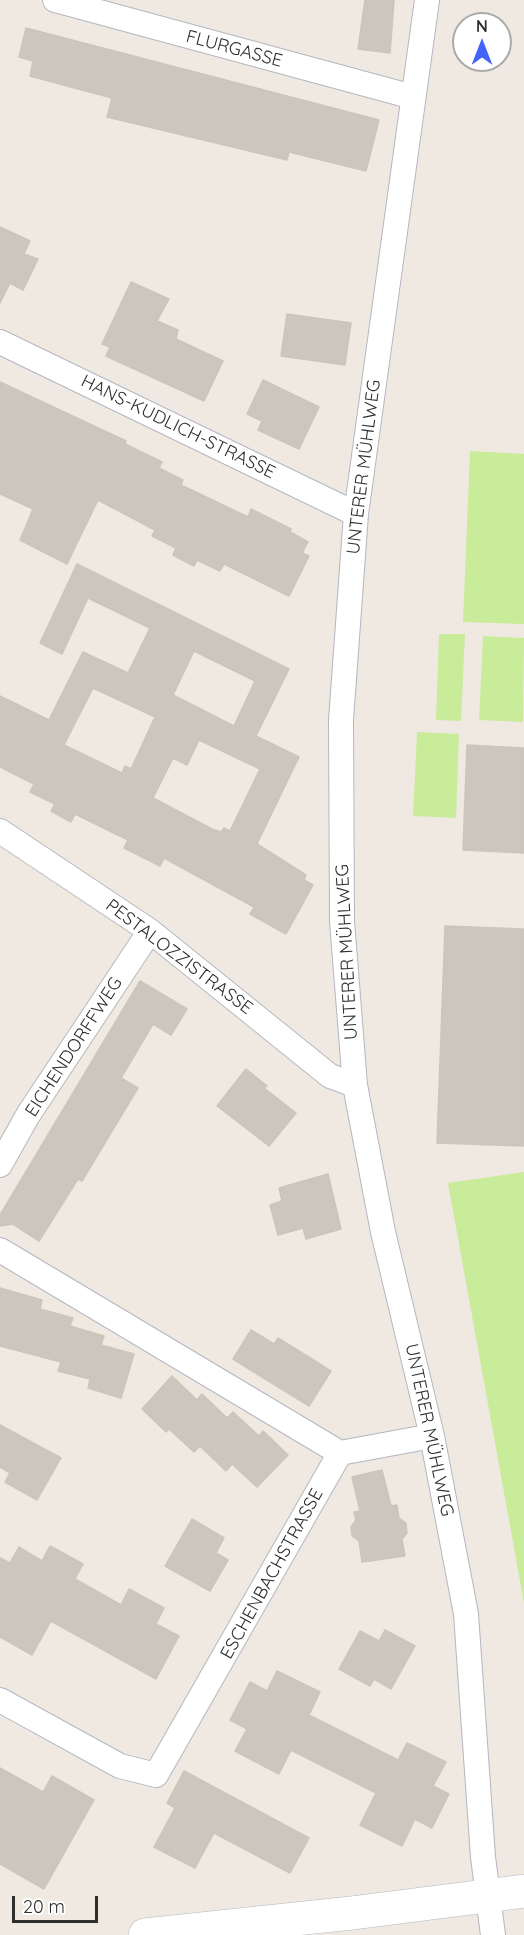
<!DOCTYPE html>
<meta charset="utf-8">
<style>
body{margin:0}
#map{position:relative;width:524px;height:1935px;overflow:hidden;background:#efe9e1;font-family:Quicksand,sans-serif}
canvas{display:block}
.north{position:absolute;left:452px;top:12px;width:60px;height:60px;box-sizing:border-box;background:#fff;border:2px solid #ababab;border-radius:50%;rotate:0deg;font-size:16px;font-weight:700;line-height:24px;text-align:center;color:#2e2e2e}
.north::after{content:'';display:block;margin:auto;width:21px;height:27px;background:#4264fb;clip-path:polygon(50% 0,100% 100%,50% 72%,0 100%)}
.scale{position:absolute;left:12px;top:1896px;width:86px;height:27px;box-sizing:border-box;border:3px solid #2e2e2e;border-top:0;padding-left:8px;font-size:18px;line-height:21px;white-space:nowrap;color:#2e2e2e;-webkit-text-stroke:4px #fff;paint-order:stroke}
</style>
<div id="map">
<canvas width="524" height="1935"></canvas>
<div class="north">N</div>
<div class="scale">20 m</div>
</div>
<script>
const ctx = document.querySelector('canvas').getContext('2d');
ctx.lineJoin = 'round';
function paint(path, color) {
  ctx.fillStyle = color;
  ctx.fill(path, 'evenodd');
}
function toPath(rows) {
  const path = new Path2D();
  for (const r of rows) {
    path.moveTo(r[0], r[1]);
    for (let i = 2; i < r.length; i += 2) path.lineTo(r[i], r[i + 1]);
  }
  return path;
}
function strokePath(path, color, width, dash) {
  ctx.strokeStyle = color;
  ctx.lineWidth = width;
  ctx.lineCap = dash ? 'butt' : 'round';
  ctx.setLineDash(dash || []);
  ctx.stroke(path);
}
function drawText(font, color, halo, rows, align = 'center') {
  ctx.font = font + ' Quicksand,sans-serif';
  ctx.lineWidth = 4.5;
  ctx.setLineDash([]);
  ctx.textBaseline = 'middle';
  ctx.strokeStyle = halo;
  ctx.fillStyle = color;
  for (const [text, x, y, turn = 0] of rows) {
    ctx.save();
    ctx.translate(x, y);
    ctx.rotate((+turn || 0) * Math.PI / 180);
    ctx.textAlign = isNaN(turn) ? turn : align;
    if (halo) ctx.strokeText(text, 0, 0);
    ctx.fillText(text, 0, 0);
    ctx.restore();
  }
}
const pitch = toPath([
 [470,451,524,454,524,624,463,622],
 [439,634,465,634,461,721,436,720],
 [483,636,524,638,523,722,479,720],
 [417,732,459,734,456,818,413,816],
 [524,1172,524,1603,448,1183]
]);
const building = toPath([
 [365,0,394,0,390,53,358,49,365,0],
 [26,28,379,120,366,171,289,152,287,160,107,117,112,98,30,76,33,61,19,57,26,28],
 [0,227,30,241,24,254,38,259,23,290,10,283,0,303,0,227],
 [131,282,169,299,157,321,178,330,176,339,223,361,204,401,106,356,110,347,102,344,131,282],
 [287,314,351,323,345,365,281,356,287,314],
 [263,380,319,407,299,449,258,430,262,421,247,414,263,380],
 [0,382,126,441,125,444,162,462,159,468,183,480,181,485,248,517,251,509,291,529,290,532,308,542,302,553,309,556,289,596,224,564,220,571,197,560,194,566,173,555,176,548,152,536,155,530,98,500,67,564,20,540,33,509,0,494,0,382],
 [77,564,289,669,256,736,299,757,257,844,306,875,304,880,313,885,286,934,250,914,254,907,164,858,160,866,124,848,128,840,75,814,71,822,51,811,55,804,30,792,34,784,0,767,0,696,49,720,83,652,128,673,150,628,88,598,62,654,40,643,77,564],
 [194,651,255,681,234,726,173,695,194,651],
 [93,688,155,717,131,769,125,766,122,773,64,745,93,688],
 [199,740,260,769,230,831,224,828,221,832,212,829,153,798,173,758,187,765,199,740],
 [467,745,524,748,524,853,463,850,467,745],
 [445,926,524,929,524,1146,437,1143,445,926],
 [140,981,187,1009,171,1035,153,1024,121,1078,138,1088,82,1181,78,1179,39,1241,13,1224,0,1226,0,1215,140,981],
 [246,1069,267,1086,264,1088,296,1113,269,1146,217,1106,246,1069],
 [328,1174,341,1229,306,1239,303,1228,278,1235,270,1205,282,1201,279,1188,328,1174],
 [0,1288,42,1300,40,1309,73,1318,70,1326,104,1336,101,1345,134,1354,121,1398,88,1388,90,1379,58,1371,61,1362,0,1346,0,1288],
 [251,1330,274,1344,278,1338,331,1371,309,1406,233,1359,251,1330],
 [172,1376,197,1400,202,1394,227,1418,233,1412,259,1436,263,1431,288,1455,257,1487,232,1464,226,1471,200,1446,194,1452,169,1429,166,1432,142,1409,172,1376],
 [0,1425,61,1458,37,1500,5,1482,10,1473,0,1467,0,1425],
 [382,1470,391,1506,397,1505,399,1518,406,1523,407,1533,402,1539,405,1556,362,1562,359,1541,352,1536,351,1527,356,1520,354,1512,360,1511,352,1477,382,1470],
 [192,1519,224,1538,216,1553,228,1560,210,1591,165,1566,192,1519],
 [50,1546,83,1564,75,1579,121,1605,129,1589,164,1608,156,1624,179,1636,156,1679,51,1621,32,1655,0,1637,0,1558,10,1563,19,1547,42,1561,50,1546],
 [385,1630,415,1646,391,1689,374,1679,370,1686,339,1669,360,1631,379,1641,385,1630],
 [277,1671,320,1692,309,1715,398,1760,407,1743,446,1762,433,1786,449,1794,432,1828,415,1819,402,1846,360,1825,376,1793,291,1750,279,1774,235,1751,247,1729,230,1720,250,1682,267,1691,277,1671],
 [0,1768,43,1792,52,1776,94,1800,44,1889,0,1864,0,1768],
 [184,1771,309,1838,290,1873,214,1833,195,1868,154,1847,175,1808,167,1803,184,1771]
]);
const street = toPath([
 [55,0,413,97],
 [427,0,356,514,341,720,342,921,355,1085,383,1232,432,1436,466,1614,483,1857,493,1935],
 [0,342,356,514],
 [0,831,150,931,330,1076,355,1085],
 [0,1165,28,1115,150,931],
 [0,1250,340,1453],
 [0,1700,120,1766,156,1775,340,1453,432,1436]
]);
const secondary = toPath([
 [145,1935,352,1913,524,1891]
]);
const streetNames = [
 ["FLURGASSE",234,49,15],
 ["HANS-KUDLICH-STRASSE",178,427,26],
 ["UNTERER MÜHLWEG",364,467,-83],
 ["UNTERER MÜHLWEG",347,952,-93],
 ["PESTALOZZISTRASSE",179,957,37],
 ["EICHENDORFFWEG",74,1047,-57],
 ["UNTERER MÜHLWEG",429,1430,78],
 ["ESCHENBACHSTRASSE",272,1574,-61]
];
paint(pitch, '#c9ec9a');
paint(building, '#cbc7bf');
strokePath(building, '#cbc5ba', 1.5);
strokePath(street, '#b4b7c1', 26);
strokePath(secondary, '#b4b7c1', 34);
strokePath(street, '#fff', 24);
strokePath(secondary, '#fff', 33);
drawText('18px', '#2e2e2e', '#fff', streetNames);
</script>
